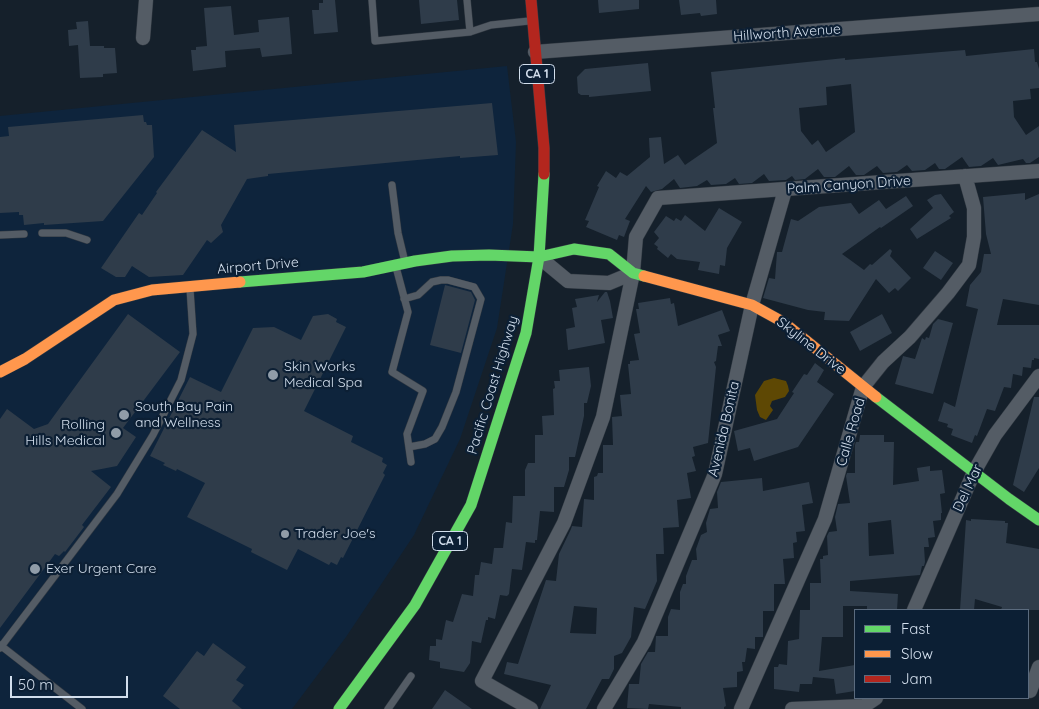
<!DOCTYPE html>
<style>
body{margin:0}
#map{position:relative;width:1039px;height:709px;overflow:hidden;background:#15202b;font-family:Quicksand,sans-serif}
canvas{display:block}
.legend{position:absolute;left:854px;top:609px;width:175px;height:90px;box-sizing:border-box;background:#0c1f34;border:1px solid #5b6b7e;margin:0;padding:6px 9px;list-style:none;font-size:15px;color:#d2deec}
.legend li{display:flex;align-items:center;gap:10px;height:25px}
.legend b{width:25px;border:1px solid #5b6b7e}
.scale{position:absolute;left:10px;top:676px;width:118px;height:22px;box-sizing:border-box;border:2px solid #d2deec;border-top:0;padding-left:6px;font-size:15px;line-height:18px;white-space:nowrap;color:#d2deec;-webkit-text-stroke:4px #0c1f34;paint-order:stroke}
</style>
<div id="map">
<canvas width="1039" height="709"></canvas>
<ul class="legend">
<li><b style="height:6px;background:#63d668"></b>Fast</li>
<li><b style="height:6px;background:#ff974d"></b>Slow</li>
<li><b style="height:6px;background:#b3261e"></b>Jam</li>
</ul>
<div class="scale">50 m</div>
</div>
<script>
const ctx = document.querySelector('canvas').getContext('2d');
ctx.lineJoin = 'round';
function paint(path, color) {
  ctx.fillStyle = color;
  ctx.fill(path, 'evenodd');
}
function toPath(rows) {
  const path = new Path2D();
  for (const r of rows) {
    path.moveTo(r[0], r[1]);
    for (let i = 2; i < r.length; i += 2) path.lineTo(r[i], r[i + 1]);
  }
  return path;
}
function strokePath(path, color, width, dash) {
  ctx.strokeStyle = color;
  ctx.lineWidth = width;
  ctx.lineCap = dash ? 'butt' : 'round';
  ctx.setLineDash(dash || []);
  ctx.stroke(path);
}
function drawText(font, color, halo, rows, align = 'center') {
  ctx.font = font + ' Quicksand,sans-serif';
  ctx.lineWidth = 4.5;
  ctx.setLineDash([]);
  ctx.textBaseline = 'middle';
  ctx.strokeStyle = halo;
  ctx.fillStyle = color;
  for (const [text, x, y, turn = 0] of rows) {
    ctx.save();
    ctx.translate(x, y);
    ctx.rotate((+turn || 0) * Math.PI / 180);
    ctx.textAlign = isNaN(turn) ? turn : align;
    if (halo) ctx.strokeText(text, 0, 0);
    ctx.fillText(text, 0, 0);
    ctx.restore();
  }
}
const built = toPath([
 [507,66,516,142,513,224,497,328,460,439,414,535,346,637,292,709,0,709,0,116]
]);
const water = toPath([
 [774,378,786,381,788,386,789,391,785,397,772,401,770,406,773,410,766,420,760,417,757,410,755,395,764,381]
]);
const building = toPath([
 [323,0,335,0,338,32,314,34,312,10,319,10,319,3,323,3],
 [419,0,457,0,459,20,421,24],
 [598,0,639,0,639,9,599,13],
 [679,0,716,0,717,14,701,16,700,13,681,15],
 [231,6,234,35,259,32,258,20,289,17,292,54,262,57,260,48,225,51,226,67,193,71,191,50,196,50,196,47,207,46,204,8],
 [88,21,90,46,104,46,104,48,115,48,117,73,103,74,103,77,80,78,78,45,69,46,68,30,77,29,76,22],
 [1034,49,1035,62,1037,62,1039,69,1039,88,1030,89,1031,99,1013,101,1014,117,1026,135,1039,126,1039,157,1030,163,1026,163,1023,159,998,165,993,158,981,166,969,167,962,157,945,169,939,169,935,163,925,170,912,171,907,165,897,172,883,173,877,166,864,175,856,175,849,166,835,177,824,177,818,169,805,179,795,180,792,176,786,180,769,181,764,174,752,183,739,184,735,178,726,184,711,185,707,180,697,186,680,188,674,179,662,189,651,192,646,186,625,219,630,221,624,237,619,235,617,240,586,227,589,221,585,220,599,187,597,186,606,171,616,178,620,172,627,176,650,157,649,138,661,137,664,164,678,155,685,165,717,143,713,108,715,108,711,72,845,58,845,60,965,50,966,56],
 [851,84,855,132,826,152,818,140,812,145,801,131,799,108,827,105,826,87],
 [648,63,651,91,589,97,589,95,581,95,578,93,577,77,585,69],
 [492,103,498,155,460,158,460,156,268,174,268,176,247,179,221,225,223,232,211,243,207,240,183,275,149,277,132,266,125,277,116,277,101,268,139,213,142,215,157,193,156,192,202,130,236,152,234,125],
 [143,115,144,122,146,122,147,125,152,125,154,157,103,221,44,225,44,223,24,225,23,215,19,215,19,212,0,213,0,137,9,136,8,127],
 [1025,193,1025,200,1039,194,1039,305,1003,299,997,325,1039,325,1039,359,1034,358,1034,360,1032,360,1031,368,1023,367,1022,376,1013,374,1011,388,1004,387,995,411,987,409,977,436,975,435,972,443,951,435,953,429,947,427,948,424,938,421,944,402,955,407,978,309,966,306,970,285,981,272,984,254,991,254,986,234,983,197],
 [941,194,954,212,949,216,951,218,917,239,910,229,933,208,927,200,935,195],
 [906,196,913,206,881,228,880,227,842,254,864,270,870,264,872,265,890,249,892,251,890,256,911,278,898,291,895,288,889,293,876,279,849,321,824,320,825,312,808,310,763,298,769,278,775,279,777,252,782,252,791,219,798,221,819,207,851,203,859,214,879,200,886,209],
 [719,208,742,222,727,248,725,266,720,265,719,274,698,270,700,262,677,259,671,254,668,258,657,249,658,247,654,244,659,238,654,232,666,216,674,221,676,218,681,221,685,215,705,231],
 [935,251,953,263,941,280,923,268],
 [445,285,471,292,475,300,461,353,430,345],
 [605,292,607,292,610,301,613,318,601,320,605,343,568,350,566,329,575,327,572,308,577,307,575,299,599,295,597,302],
 [670,298,671,304,674,303,678,326,722,310,730,331,718,335,722,346,718,346,716,361,714,362,716,367,708,443,693,447,695,456,692,457,696,471,687,473,691,498,677,500,679,527,663,528,664,554,656,554,657,581,645,609,634,607,631,637,622,653,614,656,614,669,609,679,602,679,586,709,540,709,551,685,504,674,507,662,518,664,546,580,556,581,559,554,571,529,572,526,582,527,584,499,594,500,594,477,597,476,598,473,603,473,603,445,613,445,612,417,622,416,620,395,631,394,628,364,630,364,630,361,639,360,634,334,640,333,636,309,639,309,638,303],
 [574,606,597,608,596,634,570,633],
 [128,314,180,352,123,428,136,437,117,466,91,471,111,487,82,525,84,527,65,552,64,551,59,556,55,554,0,628,0,419,7,409,34,429,48,424],
 [328,314,337,319,336,322,346,327,304,411,353,436,351,442,383,458,382,462,387,465,383,473,385,475,343,558,341,557,337,565,331,562,329,565,298,549,287,570,251,552,252,549,187,517,205,483,177,469,176,471,163,465,165,463,150,456,190,377,221,392,253,328,274,327,301,340,313,316],
 [882,314,892,333,860,351,850,332],
 [938,319,953,323,933,394,895,384,903,356,915,359,922,338,925,340,926,337,929,338,933,324],
 [815,363,824,370,817,382,834,394,798,447,754,461,750,448,738,451,734,431,777,419,794,393,792,392,804,374,807,375],
 [589,367,591,386,587,403,584,403,584,416,575,457,569,457,569,470,564,487,554,487,554,512,540,511,537,540,535,540,535,543,526,542,522,570,512,569,509,594,507,596,500,595,495,619,488,617,488,620,486,620,481,643,472,641,470,663,464,672,440,668,440,662,429,660,430,646,436,646,436,639,442,640,446,620,453,622,462,594,473,596,475,575,479,575,481,562,492,564,494,548,503,548,506,522,512,523,513,496,525,496,525,470,528,463,535,463,535,435,543,435,542,416,554,415,553,389,555,388,554,381,560,381,559,370],
 [1034,397,1039,397,1039,468,1024,492,1013,485],
 [860,435,884,435,884,442,894,442,893,485,919,481,917,468,930,466,930,471,942,470,945,493,940,494,942,513,941,513,941,520,933,521,935,537,928,538,929,547,924,547,925,562,924,566,922,566,920,575,850,581,850,591,898,594,897,610,867,610,867,606,843,606,843,637,822,637,819,671,855,665,855,691,836,694,834,679,813,677,812,684,800,684,799,692,774,689,774,667,778,667,779,664,787,665,788,641,799,639,800,610,810,610,810,583,821,583,820,559,823,559,823,556,828,555,827,536,829,532,837,531,835,517,838,504,850,503,846,476,847,473,855,473,855,445,856,442,859,442],
 [891,520,894,554,869,556,868,523],
 [762,478,763,491,809,482,813,503,802,505,805,531,796,532,797,542,793,543,794,558,783,559,785,584,774,584,774,611,763,611,763,637,755,637,755,649,747,648,745,662,742,662,743,671,737,672,737,687,723,688,726,706,724,707,724,709,681,709,681,707,649,704,648,709,627,708,629,684,639,684,641,664,648,652,655,652,656,636,668,636,668,617,671,609,680,610,680,592,683,584,686,584,686,576,692,560,697,560,696,549,701,535,707,532,706,523,710,509,718,508,717,492,721,482],
 [971,519,1005,521,1005,523,1008,523,1006,543,1039,549,1039,610,1001,610,1002,607,975,599,974,610,960,610,966,520,971,521],
 [213,643,246,667,236,680,244,685,232,701,242,709,180,709,163,696,197,651,204,656],
 [445,690,472,709,432,709]
]);
const lane = toPath([
 [372,0,375,41,470,32,491,25,529,21],
 [467,0,470,32],
 [392,185,398,233,405,262],
 [42,233,66,233,87,240],
 [0,235,24,234],
 [396,267,408,312,392,372,423,391,407,434,411,462],
 [404,299,418,295,432,282,441,280,448,280,474,287,481,299,456,392,442,427,435,439,425,444,409,447],
 [0,645,82,709],
 [0,648,117,494,153,435,181,380,193,334,190,289],
 [388,709,411,676]
]);
const street = toPath([
 [143,38,146,0],
 [535,52,1039,14],
 [539,257,568,281,609,283,633,273],
 [914,610,974,472,995,435,1039,376],
 [1030,691,1039,667],
 [531,709,482,681,564,523,603,417,633,273,636,237,658,198,1039,171],
 [604,709,644,642,715,474,752,305,785,190],
 [741,709,825,519,863,387,883,362,910,337,948,293,969,265,974,237,974,208,965,176],
 [792,709,864,706,876,698]
]);
const fast = toPath([
 [240,282,363,272,415,261,452,256,489,255,539,257,574,249,609,254,633,273,644,276],
 [876,397,1009,499,1039,520],
 [339,709,415,605,471,505,526,333,539,257,544,174]
]);
const slow = toPath([
 [644,276,752,305,783,322,876,397],
 [0,372,25,359,114,300,152,290,240,282]
]);
const jam = toPath([
 [531,0,544,148,544,174]
]);
const markers = [
 [273,375,6,"#909ca8"],
 [124,415,6,"#909ca8"],
 [116,433,6,"#909ca8"],
 [285,534,5,"#909ca8"],
 [35,569,6,"#909ca8"]
];
const shields = [
 [537,74,35],
 [450,541,35]
];
const shieldNames = [
 ["CA 1",537,74],
 ["CA 1",450,541]
];
const streetNames = [
 ["Hillworth Avenue",787,33,-4],
 ["Palm Canyon Drive",849,185,-4],
 ["Airport Drive",258,266,-5],
 ["Skyline Drive",811,346,38],
 ["Pacific Coast Highway",493,385,-73],
 ["Avenida Bonita",724,429,-77],
 ["Calle Road",851,432,-74],
 ["Del Mar",968,488,-65]
];
const poiNames = [
 ["Skin Works",284,367],
 ["Medical Spa",284,383],
 ["South Bay Pain",135,407],
 ["and Wellness",135,423],
 ["Rolling",105,425,"right"],
 ["Hills Medical",105,441,"right"],
 ["Trader Joe's",295,534],
 ["Exer Urgent Care",46,569]
];
paint(built, '#0e243c');
paint(water, '#5e4804');
paint(building, '#2f3c4a');
strokePath(lane, '#313942', 8);
strokePath(street, '#313942', 15);
strokePath(fast, '#313942', 12);
strokePath(slow, '#313942', 12);
strokePath(jam, '#313942', 12);
strokePath(lane, '#545c65', 7);
strokePath(street, '#545c65', 14);
strokePath(fast, '#63d668', 11);
strokePath(slow, '#ff974d', 11);
strokePath(jam, '#b3261e', 11);
for (const [x, y, r, color] of markers) {
  const dot = new Path2D();
  dot.arc(x, y, r, 0, 2 * Math.PI);
  ctx.fillStyle = color;
  ctx.fill(dot);
  strokePath(dot, '#0c1f34', 2);
}
for (const [x, y, w] of shields) {
  const box = new Path2D();
  box.roundRect(x - w / 2, y - 9.5, w, 19, 4);
  ctx.fillStyle = '#0c1f34';
  ctx.fill(box);
  strokePath(box, '#d2deec', 1);
}
drawText('bold 12px', '#d2deec', null, shieldNames);
drawText('14px', '#d2deec', '#0c1f34', streetNames);
drawText('14px', '#d2deec', '#0c1f34', poiNames, 'left');
</script>
